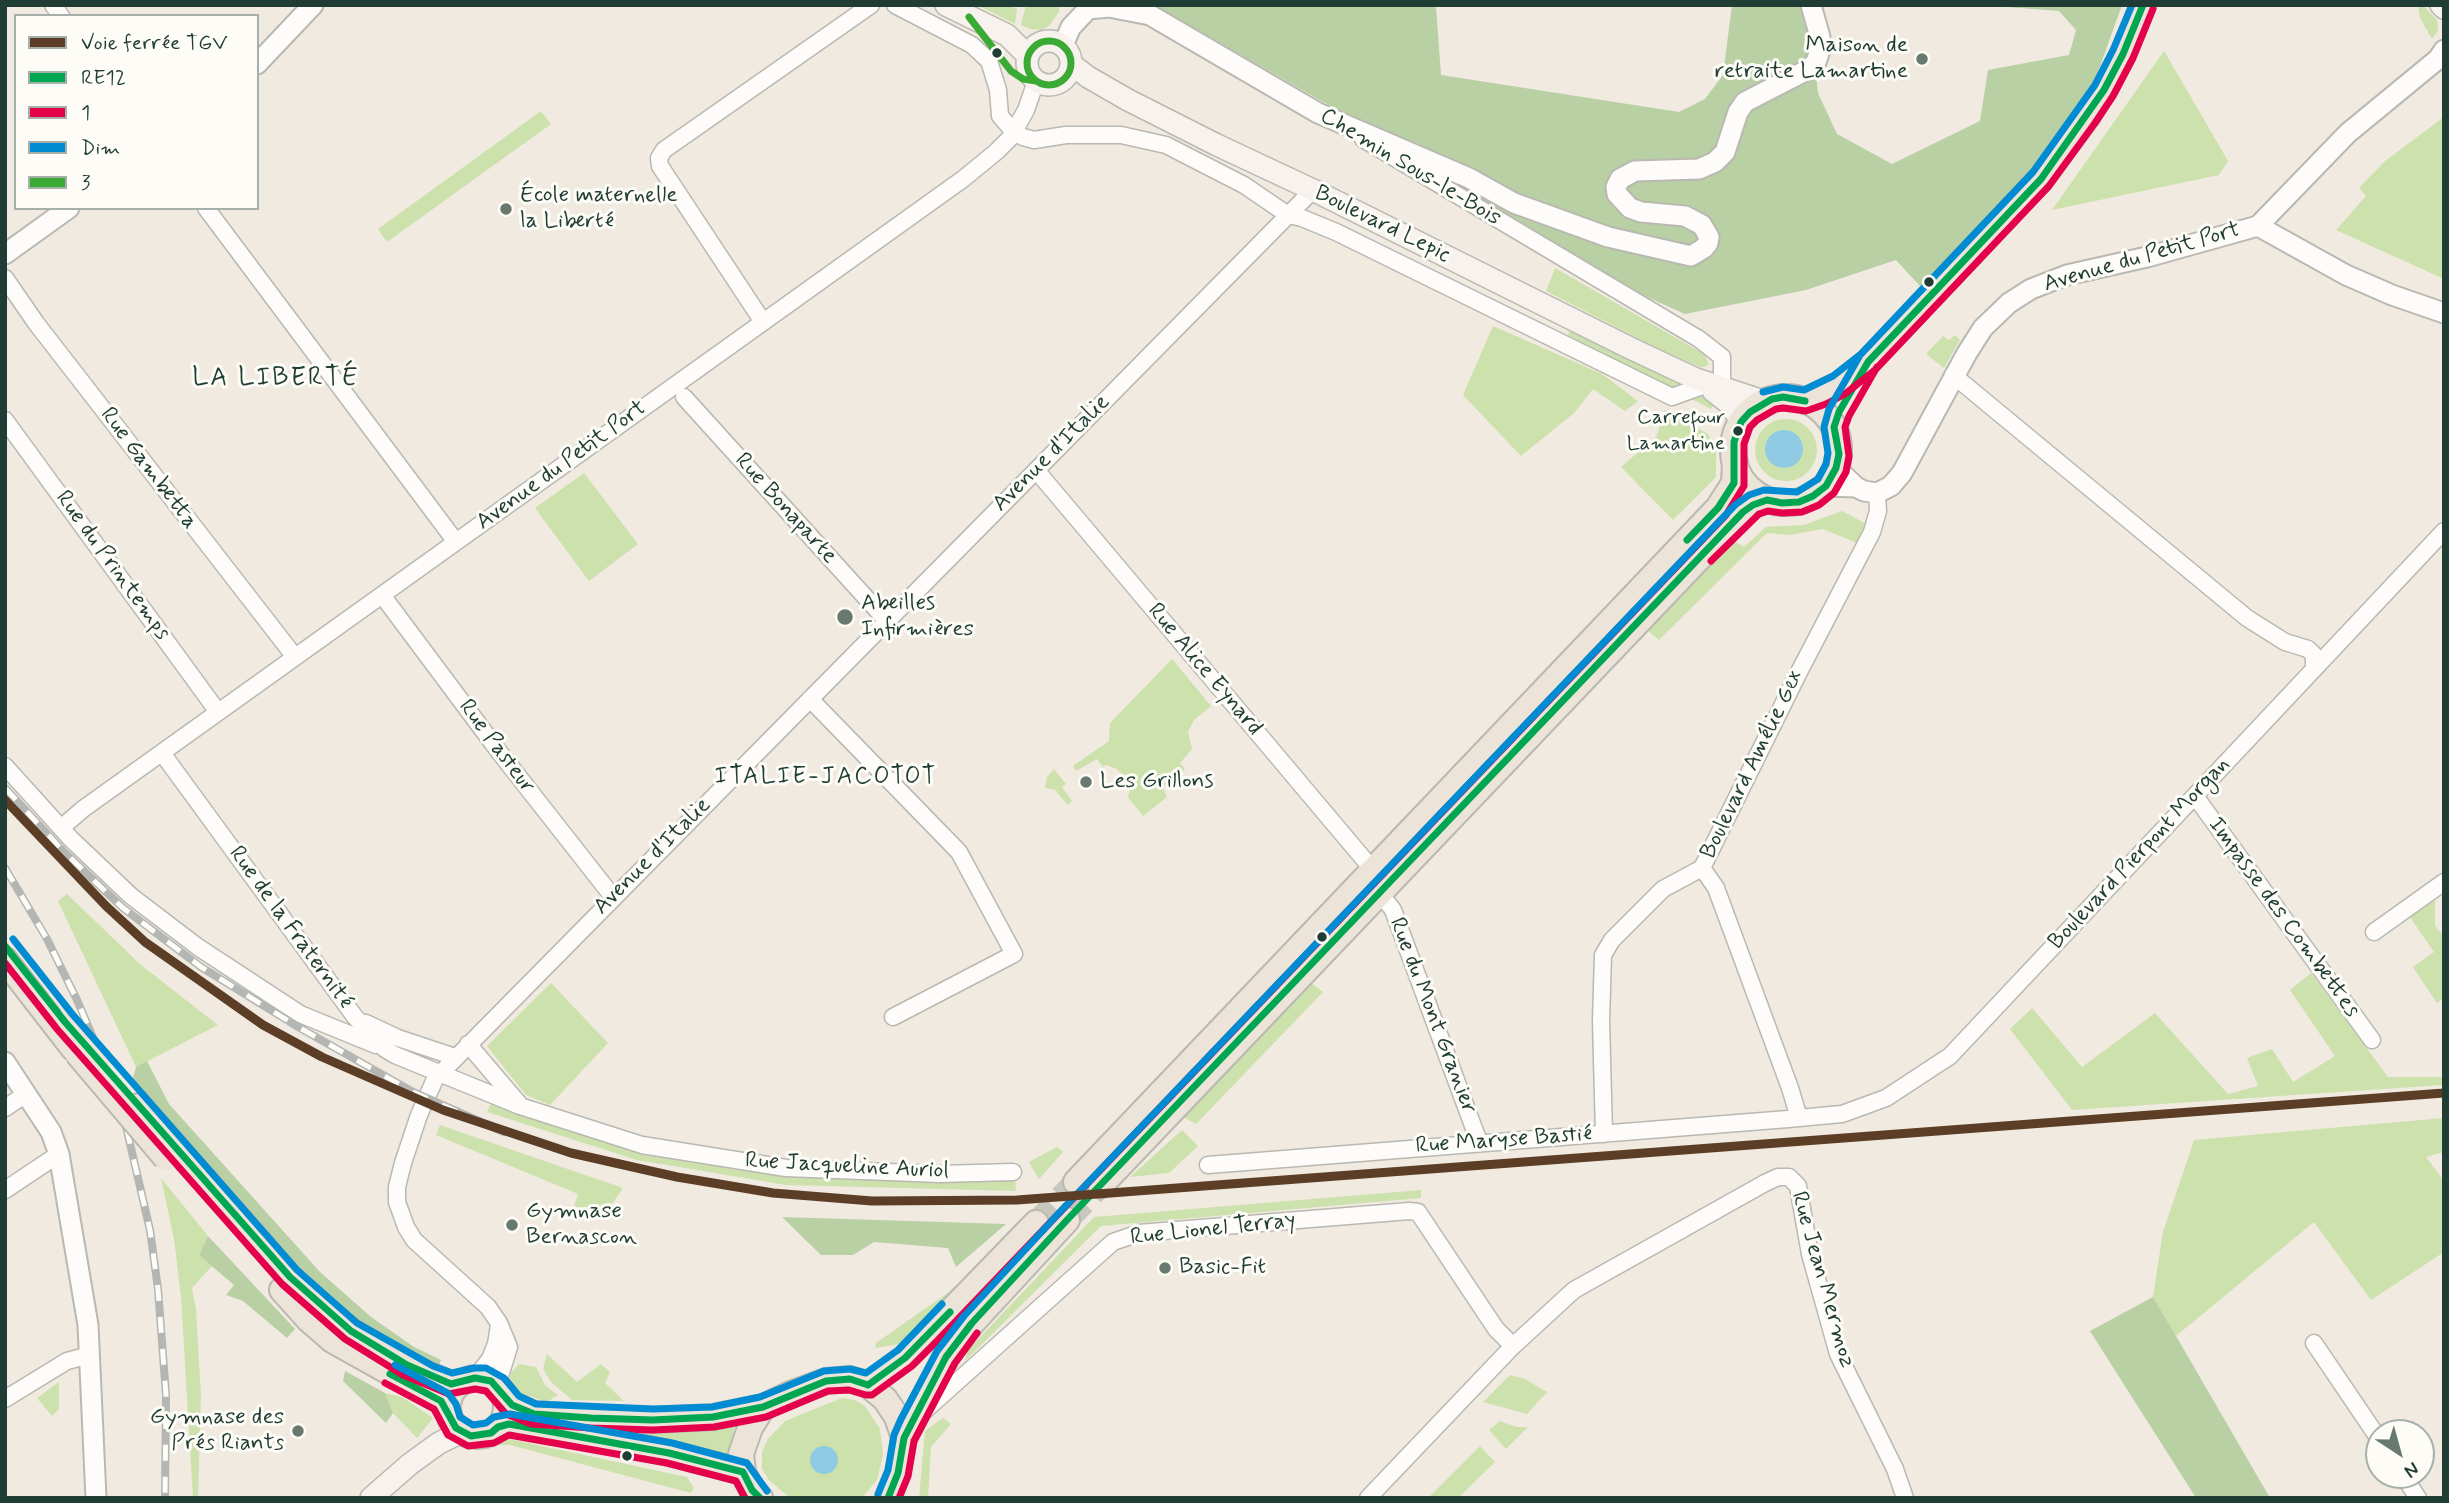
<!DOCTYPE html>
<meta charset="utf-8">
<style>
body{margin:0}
#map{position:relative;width:2449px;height:1503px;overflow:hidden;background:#f0eae0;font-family:Mynerve,sans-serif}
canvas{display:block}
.frame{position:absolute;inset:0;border:7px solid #1f3d34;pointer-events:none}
.legend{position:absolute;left:14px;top:14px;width:245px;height:196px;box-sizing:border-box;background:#fdfcf7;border:2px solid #a4b0a9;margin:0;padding:9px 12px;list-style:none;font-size:21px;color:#1f3d34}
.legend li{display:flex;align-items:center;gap:14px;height:35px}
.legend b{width:35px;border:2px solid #a4b0a9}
.north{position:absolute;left:2365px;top:1419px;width:70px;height:70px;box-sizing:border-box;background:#fdfcf7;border:2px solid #a4b0a9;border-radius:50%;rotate:144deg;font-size:19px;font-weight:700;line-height:28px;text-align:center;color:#1f3d34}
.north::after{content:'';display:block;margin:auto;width:24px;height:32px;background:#687a70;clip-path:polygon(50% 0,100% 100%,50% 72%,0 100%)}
</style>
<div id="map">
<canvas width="2449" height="1503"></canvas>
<div class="frame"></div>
<ul class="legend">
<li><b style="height:9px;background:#5c3e26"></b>Voie ferrée TGV</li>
<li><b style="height:9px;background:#00a651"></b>RE12</li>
<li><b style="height:9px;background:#e5004c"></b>1</li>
<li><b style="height:9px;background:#008bd2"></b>Dim</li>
<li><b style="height:9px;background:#3aaa35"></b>3</li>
</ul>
<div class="north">N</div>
</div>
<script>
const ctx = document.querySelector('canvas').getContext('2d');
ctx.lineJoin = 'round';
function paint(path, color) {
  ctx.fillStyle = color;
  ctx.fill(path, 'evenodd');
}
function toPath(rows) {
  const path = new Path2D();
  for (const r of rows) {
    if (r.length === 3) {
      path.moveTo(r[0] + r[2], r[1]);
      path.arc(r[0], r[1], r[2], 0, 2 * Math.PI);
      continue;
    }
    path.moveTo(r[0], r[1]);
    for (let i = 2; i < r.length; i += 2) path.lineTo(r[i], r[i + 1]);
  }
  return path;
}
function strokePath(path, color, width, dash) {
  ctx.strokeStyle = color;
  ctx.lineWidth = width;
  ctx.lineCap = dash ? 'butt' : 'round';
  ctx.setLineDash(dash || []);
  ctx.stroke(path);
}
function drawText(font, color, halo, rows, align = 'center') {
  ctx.font = font + ' Mynerve,sans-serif';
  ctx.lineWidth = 6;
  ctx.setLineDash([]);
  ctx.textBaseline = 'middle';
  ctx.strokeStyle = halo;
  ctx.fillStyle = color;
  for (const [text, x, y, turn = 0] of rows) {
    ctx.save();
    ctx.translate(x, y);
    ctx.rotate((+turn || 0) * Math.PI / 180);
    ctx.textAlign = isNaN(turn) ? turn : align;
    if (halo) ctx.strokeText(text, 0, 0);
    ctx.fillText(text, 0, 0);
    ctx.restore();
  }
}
const green = toPath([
 [977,5,1009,5,1017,9,1015,24],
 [1026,5,1059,5,1059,12,1049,26,1041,30,1030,29,1021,25],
 [2418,5,2423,5,2437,20,2438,31,2432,39,2420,18],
 [2164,51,2228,161,2219,175,2052,210],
 [541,111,551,124,387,242,378,229],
 [2444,117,2444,279,2336,230,2366,196,2359,188,2385,161],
 [1555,268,1704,354,1709,364,1704,367,1700,367,1655,347,1546,291],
 [1493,326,1602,374,1638,401,1625,411,1593,389,1574,413,1521,456,1463,395],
 [1572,327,1716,402,1711,409,1568,335],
 [1955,335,1960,340,1944,368,1926,354,1943,336,1949,340],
 [1664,410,1708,434,1716,451,1716,477,1673,520,1621,467,1657,436],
 [1786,450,31],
 [584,473,638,544,589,581,535,508],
 [1842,511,1868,525,1857,543,1823,529,1789,535,1767,533,1659,640,1646,629,1734,541,1744,547,1766,527,1804,525],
 [1172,659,1211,706,1194,720,1188,732,1192,749,1180,763,1185,769,1163,788,1167,797,1143,816,1128,797,1130,789,1128,781,1117,769,1106,765,1103,767,1097,759,1076,771,1073,766,1109,741,1110,723],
 [1054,769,1066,784,1062,787,1072,801,1068,805,1055,790,1045,788,1047,777],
 [67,894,141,965,218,1025,136,1067,58,901],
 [2435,900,2435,926,2444,936,2444,998,2437,1003,2413,967,2434,952,2410,917],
 [2311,973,2388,1077,2444,1077,2444,1085,2072,1110,2010,1029,2032,1008,2082,1067,2155,1013,2228,1094,2258,1086,2247,1058,2272,1049,2293,1082,2335,1056,2290,990],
 [1309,981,1323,992,1196,1124,1181,1116],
 [551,983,608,1043,550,1105,526,1095,487,1046],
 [491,1103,640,1149,1015,1177,1016,1191,786,1185,637,1160,487,1112],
 [2444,1118,2444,1152,2426,1157,2444,1181,2444,1257,2441,1254,2371,1300,2314,1222,2176,1336,2153,1297,2163,1232,2194,1140],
 [440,1125,623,1188,603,1217,574,1206,578,1194,436,1135],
 [1182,1130,1198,1146,1169,1173,1130,1177],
 [1057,1147,1063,1152,1039,1179,1029,1162],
 [161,1178,208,1236,199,1255,212,1266,192,1288,196,1309,201,1396,198,1498,193,1498,181,1297,174,1239],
 [1421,1190,1421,1198,1101,1226,965,1361,968,1350,1094,1217],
 [966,1280,969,1283,901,1344,875,1348,876,1343],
 [547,1354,577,1382,601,1364,610,1372,605,1383,624,1401,572,1400,551,1382,543,1369],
 [519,1364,536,1367,545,1385,558,1395,547,1402,516,1392,510,1384,511,1373],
 [1510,1375,1525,1379,1547,1392,1527,1414,1483,1402],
 [59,1382,59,1409,52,1416,37,1398],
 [385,1393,402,1397,433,1418,417,1438,393,1413],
 [842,1398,855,1400,865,1406,880,1429,883,1455,877,1480,862,1498,790,1498,769,1480,762,1469,762,1452,768,1439,785,1421],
 [943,1418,951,1424,931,1447,928,1498,919,1498,925,1431],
 [538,1419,724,1425,735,1426,728,1457],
 [1500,1421,1517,1427,1528,1427,1506,1449,1489,1430],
 [509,1439,687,1477,694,1488,691,1493,510,1445,498,1445,488,1449,486,1444],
 [1480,1446,1495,1462,1458,1498,1428,1498]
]);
const forest = toPath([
 [1154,5,1411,5,1436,7,1441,75,1679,112,1705,99,1723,75,1732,5,1808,5,1818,93,1837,134,1892,164,1980,121,1988,70,2069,55,2076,30,2059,11,1981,5,2122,5,2094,83,2049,154,1993,225,1920,286,1896,260,1806,290,1685,314,1609,280,1519,232,1441,174,1367,127],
 [147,1061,169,1104,320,1272,371,1317,414,1347,441,1360,437,1371,401,1353,309,1286,191,1156,131,1085,136,1067],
 [782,1217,1006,1224,956,1267,948,1248,874,1242,853,1255,821,1255],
 [208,1236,295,1329,287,1338,243,1301,226,1295,234,1285,199,1255],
 [2153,1297,2176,1336,2270,1498,2196,1498,2090,1331],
 [345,1371,385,1393,393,1413,386,1423,343,1381]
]);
const water = toPath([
 [1784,449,19],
 [824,1460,14]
]);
const primaryTunnel = toPath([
 [1067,1220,1101,1185],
 [1036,1223,1076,1182]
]);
const minor = toPath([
 [53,5,61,16],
 [895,5,972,45,989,61,998,90,1000,116,1014,132,1023,137,1034,140,1066,135,1121,135,1166,145,1244,185,1288,215,1302,218,1336,232,1672,397,1705,385],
 [1363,139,1699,339,1722,357,1722,389],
 [206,208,456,542],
 [5,278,36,323,295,657],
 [763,322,660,166,659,158,664,150,871,5],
 [1953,375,2247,618,2285,642,2308,649,2314,655,2314,668],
 [684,397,887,621],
 [5,420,218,712],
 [1036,470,1373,870],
 [382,595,500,753,613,897],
 [810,699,959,852,1014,954,893,1017],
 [162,753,355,1017,385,1049,395,1055,520,1106,642,1145,786,1168,940,1174,1013,1172],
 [5,766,71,839,131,896,198,947,300,1014,376,1045],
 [2195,796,2372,1040],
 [61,828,83,809,963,179,996,152,1011,137,1026,110,1036,81],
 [1702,868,1716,888,1790,1088,1799,1118],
 [1380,893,1393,910,1479,1142],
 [2374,932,2444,882],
 [366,1023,398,1038,455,1057],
 [468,1044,519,1104],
 [5,1108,26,1094],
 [1604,1134,1601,1021,1603,955,1612,940,1663,889,1702,868,1799,672,1872,532,1878,511,1877,493],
 [1208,1165,1788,1119,1842,1114,1886,1098,1950,1056,2444,531],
 [5,1190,59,1154],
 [2314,1343,2379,1439],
 [475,1378,490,1359,496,1344,499,1325],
 [497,1386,509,1347,499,1323,488,1307,414,1240,406,1227,397,1202,397,1187,403,1163,419,1115,435,1079,1313,190],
 [5,1399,67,1361,90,1355],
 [921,1414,1113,1242,1139,1233,1409,1211,1418,1212,1496,1329,1513,1346],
 [2403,1475,2418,1498],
 [1368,1498,1513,1346,1574,1290,1765,1183,1778,1177,1789,1177,1798,1186,1810,1254,1838,1354,1895,1469,1905,1498]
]);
const tertiary = toPath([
 [1063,45,1071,27,1088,9,1109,7,1150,15,1318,113,1469,178,1514,203,1608,237,1691,256,1704,248,1708,243,1709,237,1702,225,1685,216,1641,212,1630,208,1617,194,1616,187,1620,179,1635,171,1699,169,1715,162,1725,152,1738,112,1745,102,1809,69,1816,62,1820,50,1820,37,1811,5],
 [257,64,313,5],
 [2258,226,2346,275,2392,295,2444,313],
 [5,254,69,208],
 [1836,468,1856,487,1864,491,1877,493,1891,486,1902,473,1967,353,1983,328,2009,303,2031,289,2067,275,2147,257,2258,226,2348,133,2438,59,2444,50],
 [1826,486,1856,487],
 [5,1062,51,1132,59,1154,88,1325,96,1498]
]);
const secondary = toPath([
 [946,5,1007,35,1028,56],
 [2441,5,2444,8],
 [1049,63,22],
 [1071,64,1088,77,1128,100,1217,145,1313,190,1630,348,1696,379,1766,402],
 [1713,391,1731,405,1741,422],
 [371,1498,410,1464,439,1443,462,1432]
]);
const primary = toPath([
 [1786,450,53],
 [1805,401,1839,385,1868,362,2041,179,2087,117,2104,90,2123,54,2143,5],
 [5,960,73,1048],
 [139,1106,290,1277,322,1308,351,1331,407,1365,451,1384,460,1383],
 [1076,1182,1718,508,1734,483,1735,462],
 [1101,1185,1743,512,1753,505,1767,500],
 [282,1290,309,1320,332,1340,441,1401,447,1409],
 [477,1407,29],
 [868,1385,905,1358,1036,1223],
 [505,1398,512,1405,534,1414,591,1418,653,1420,713,1417,763,1407],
 [498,1427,509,1424,531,1426,669,1453,743,1472],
 [904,1438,946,1357,972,1323,1067,1220],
 [760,1498,752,1490,743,1472,741,1454,750,1428,763,1407,788,1395,826,1381,850,1379,868,1385,885,1399,897,1417,904,1438,898,1473,888,1498]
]);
const rail = toPath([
 [5,788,64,852,123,908,201,967,300,1028,413,1092,504,1132],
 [5,868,47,939,77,1000,98,1049,125,1122,150,1230,158,1289,166,1395,165,1498]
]);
const primaryBridge = toPath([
 [65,1022,99,1061],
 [77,1053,166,1158]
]);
const bus1 = toPath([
 [1687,540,1718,508,1734,483,1734,442,1741,422,1750,412,1772,399,1783,397,1805,401],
 [5,946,65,1022,290,1277,351,1331,407,1365,451,1384,475,1378,491,1381,512,1405,534,1414,591,1418,653,1420,713,1417,763,1407,826,1381,850,1379,868,1385],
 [390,1374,441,1401,456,1428,471,1436,491,1433,498,1427,509,1424,669,1453,743,1472,752,1490,760,1498],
 [868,1385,905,1358,950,1312],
 [888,1498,898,1473,904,1438,946,1357,972,1323,1067,1220,1743,512,1753,505,1767,500,1782,503,1799,502,1813,496,1826,486,1836,468,1839,454,1834,427,1839,412,1868,362,2041,179,2104,90,2123,54,2143,5]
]);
const bus2 = toPath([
 [1711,561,1759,514,1768,511,1782,513,1802,512,1819,505,1834,493,1846,472,1849,456,1845,427,1849,416,1877,367],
 [5,963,57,1029,282,1284,345,1339,403,1375,449,1394,475,1389,486,1391,506,1414,531,1424,591,1428,653,1430,714,1427,766,1417,828,1391,849,1390,866,1395,872,1395,912,1366,937,1341,1726,515,1744,486,1744,444,1750,427,1757,420,1776,409,1783,408,1806,411,1826,404,1845,394,1875,370,2049,186,2095,123,2113,96,2133,58,2153,9],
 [385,1383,434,1409,448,1435,468,1446,494,1443,509,1435,667,1463,736,1481,745,1498],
 [899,1498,908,1476,914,1441,955,1363,977,1333]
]);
const bus3 = toPath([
 [1763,392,1783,387,1804,390,1833,376,1861,354,2033,172,2095,85,2113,50,2132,5],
 [13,939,73,1015,297,1270,357,1323,433,1366,452,1373,474,1368,486,1368,504,1378,519,1396,536,1404,653,1409,712,1407,760,1397,824,1371,850,1369,866,1373,898,1350,942,1304],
 [395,1365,448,1393,456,1404,460,1417,473,1425,486,1423,494,1417,510,1414,672,1443,747,1463,767,1491],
 [878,1494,888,1470,894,1435,901,1419,937,1351,964,1316,1059,1213,1735,505,1749,495,1764,490,1797,492,1818,479,1826,464,1828,453,1824,427,1829,409,1859,357]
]);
const bus4 = toPath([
 [969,17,1011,71,1023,79,1036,81],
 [1049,63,22]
]);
const rail1 = toPath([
 [5,800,106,906,145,942,263,1025,322,1057,443,1110,571,1153,677,1177,773,1193,872,1201,1017,1200,2444,1093]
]);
const markers = [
 [997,53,6,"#1f3d34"],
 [1922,59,7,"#687a70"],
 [506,209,7,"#687a70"],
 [1929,282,6,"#1f3d34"],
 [1738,431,6,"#1f3d34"],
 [845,617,9,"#687a70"],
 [1086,782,7,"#687a70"],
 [1322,937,6,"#1f3d34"],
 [512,1225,7,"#687a70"],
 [1165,1268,7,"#687a70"],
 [298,1431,7,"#687a70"],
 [627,1456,6,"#1f3d34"]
];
const busNames = [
 ["Carrefour",1725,419],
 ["Lamartine",1725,445]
];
const poiNames = [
 ["Maison de",1908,46,"right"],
 ["retraite Lamartine",1908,72,"right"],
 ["École maternelle",520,196],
 ["la Liberté",520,222],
 ["Abeilles",861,604],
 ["Infirmières",861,630],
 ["Les Grillons",1100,782],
 ["Gymnase",526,1212],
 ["Bernascon",526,1238],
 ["Basic-Fit",1179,1268],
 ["Gymnase des",284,1418,"right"],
 ["Prés Riants",284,1444,"right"]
];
const streetNames = [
 ["Chemin Sous-le-Bois",1410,168,31],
 ["Boulevard Lepic",1382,225,26],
 ["Avenue du Petit Port",2142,258,-16],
 ["Avenue d'Italie",1052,454,-45],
 ["Avenue du Petit Port",562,466,-36],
 ["Rue Gambetta",148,469,53],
 ["Rue Bonaparte",785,509,48],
 ["Rue du Printemps",112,566,54],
 ["Rue Alice Eynard",1204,670,50],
 ["Rue Pasteur",496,747,53],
 ["Boulevard Amélie Gex",1753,765,-64],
 ["Boulevard Pierpont Morgan",2140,854,-47],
 ["Avenue d'Italie",653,857,-45],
 ["Impasse des Combettes",2283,918,54],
 ["Rue de la Fraternité",290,928,54],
 ["Rue du Mont Granier",1432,1016,69],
 ["Rue Maryse Bastié",1504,1141,-4],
 ["Rue Jacqueline Auriol",847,1167,3],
 ["Rue Lionel Terray",1213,1230,-6],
 ["Rue Jean Mermoz",1822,1280,74]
];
const neighbourhoodNames = [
 ["ITALIE-JACOTOT",826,778]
];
const quarterNames = [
 ["LA LIBERTÉ",276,380]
];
paint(green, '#cde1ad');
paint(forest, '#b9cfa4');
paint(water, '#8fcce3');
strokePath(primaryTunnel, '#c6c7be', 24, [24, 12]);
strokePath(minor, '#b9b8b1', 19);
strokePath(tertiary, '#b9b8b1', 23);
strokePath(secondary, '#b9b8b1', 24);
strokePath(primary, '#b9b8b1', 28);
strokePath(minor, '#fdfcfa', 16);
strokePath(tertiary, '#fdfcfa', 19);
strokePath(secondary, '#f7f2ed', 21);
strokePath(primary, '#ece4d9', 24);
strokePath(rail, '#b4b6b4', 8);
strokePath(rail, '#fdfcf7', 5, [16]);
strokePath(primaryBridge, '#b9b8b1', 28, []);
strokePath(primaryBridge, '#ece4d9', 24);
strokePath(bus1, '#00a651', 7);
strokePath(bus2, '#e5004c', 7);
strokePath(bus3, '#008bd2', 7);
strokePath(bus4, '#3aaa35', 7);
strokePath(rail1, '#5c3e26', 9);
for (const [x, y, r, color] of markers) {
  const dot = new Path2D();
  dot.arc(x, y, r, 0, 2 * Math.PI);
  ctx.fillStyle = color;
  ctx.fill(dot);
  strokePath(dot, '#fdfcf7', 2.5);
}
drawText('21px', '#1f3d34', '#fdfcf7', busNames, 'right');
drawText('23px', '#1f3d34', '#fdfcf7', poiNames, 'left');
drawText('23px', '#1f3d34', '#fdfcf7', streetNames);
ctx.letterSpacing = '2px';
drawText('24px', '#1f3d34', '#fdfcf7', neighbourhoodNames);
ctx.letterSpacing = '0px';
ctx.letterSpacing = '2px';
drawText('26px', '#1f3d34', '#fdfcf7', quarterNames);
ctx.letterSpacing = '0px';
</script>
